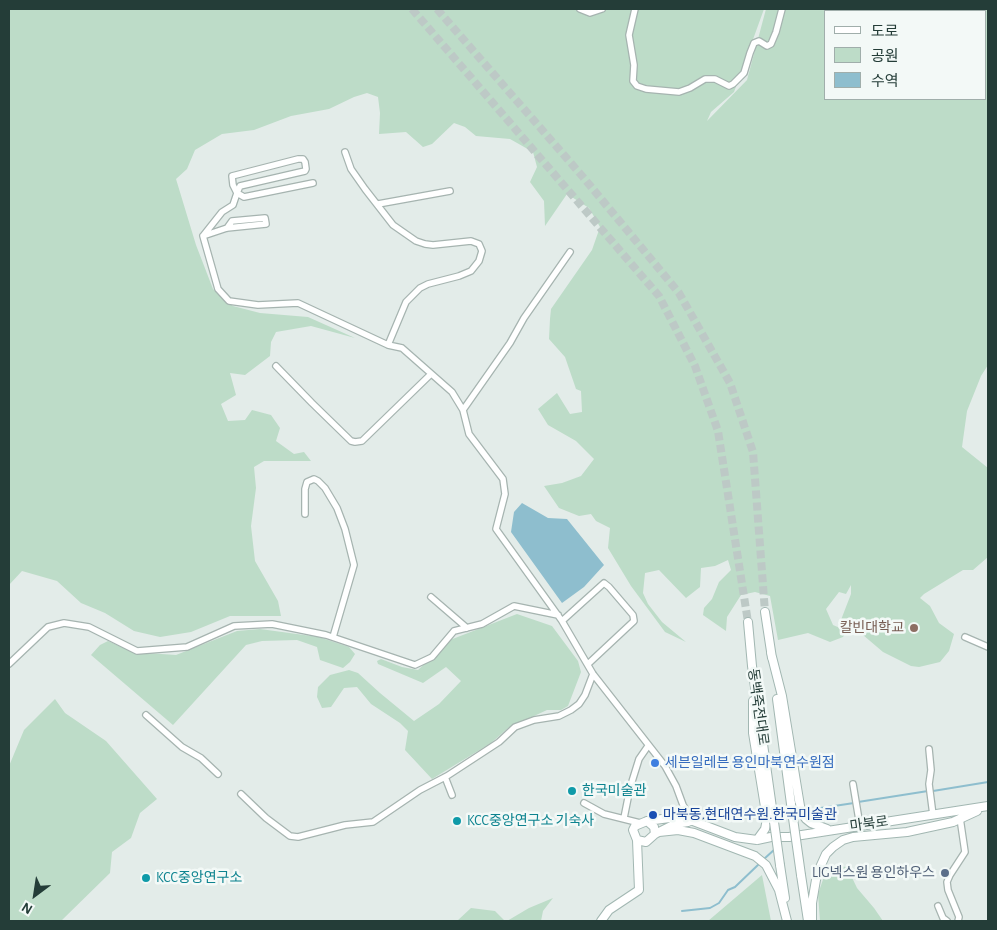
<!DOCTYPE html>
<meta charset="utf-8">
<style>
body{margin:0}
#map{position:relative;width:997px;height:930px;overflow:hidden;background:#e3ece9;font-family:"Alegreya Sans","Noto Sans KR",sans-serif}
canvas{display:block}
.frame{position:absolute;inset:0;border:10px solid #243d38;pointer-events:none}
.legend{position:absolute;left:824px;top:10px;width:162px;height:90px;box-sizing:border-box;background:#f3f9f7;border:1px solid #a0aeab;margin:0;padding:6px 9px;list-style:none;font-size:15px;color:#243d38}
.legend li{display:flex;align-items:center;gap:10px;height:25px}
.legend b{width:25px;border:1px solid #a0aeab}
.north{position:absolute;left:10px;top:870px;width:50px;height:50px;-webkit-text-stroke:4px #f3f9f7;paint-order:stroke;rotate:211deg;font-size:14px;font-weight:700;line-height:20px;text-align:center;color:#243d38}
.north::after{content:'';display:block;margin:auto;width:18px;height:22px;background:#243d38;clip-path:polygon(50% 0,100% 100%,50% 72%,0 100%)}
</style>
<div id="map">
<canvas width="997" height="930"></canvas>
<div class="frame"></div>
<ul class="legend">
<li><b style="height:6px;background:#fff"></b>도로</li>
<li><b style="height:14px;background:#bddcc8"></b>공원</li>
<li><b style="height:14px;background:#8ebece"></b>수역</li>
</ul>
<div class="north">N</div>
</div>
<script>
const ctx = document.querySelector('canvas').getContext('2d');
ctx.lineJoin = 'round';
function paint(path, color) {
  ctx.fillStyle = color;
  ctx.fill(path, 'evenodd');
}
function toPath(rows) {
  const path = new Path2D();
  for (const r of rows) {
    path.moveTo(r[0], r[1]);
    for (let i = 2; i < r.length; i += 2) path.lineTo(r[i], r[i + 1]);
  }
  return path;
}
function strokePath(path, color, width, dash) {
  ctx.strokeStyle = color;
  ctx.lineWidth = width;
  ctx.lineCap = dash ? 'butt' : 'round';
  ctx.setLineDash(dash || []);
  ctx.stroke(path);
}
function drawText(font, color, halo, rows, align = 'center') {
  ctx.font = font + ' "Alegreya Sans","Noto Sans KR",sans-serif';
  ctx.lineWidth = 5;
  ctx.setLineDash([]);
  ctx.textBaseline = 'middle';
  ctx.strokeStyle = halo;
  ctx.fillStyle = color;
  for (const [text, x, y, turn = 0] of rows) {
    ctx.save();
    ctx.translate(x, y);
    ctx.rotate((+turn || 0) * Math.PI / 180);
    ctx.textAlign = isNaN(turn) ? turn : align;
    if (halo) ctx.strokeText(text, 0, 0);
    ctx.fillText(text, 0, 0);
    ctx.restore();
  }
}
const green = toPath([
 [9,9,764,9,734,92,711,112,707,121,747,80,766,9,988,9,988,365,981,376,967,411,962,447,988,468,988,557,973,570,963,570,924,594,920,598,930,606,939,623,954,634,949,651,940,662,919,667,911,666,883,652,863,635,849,626,839,625,851,594,851,585,846,594,839,592,826,609,833,625,847,631,843,637,830,642,808,633,778,640,770,596,755,592,741,595,727,617,726,631,703,615,704,608,712,599,719,582,731,570,728,560,715,566,701,568,700,587,686,598,659,570,645,573,643,593,648,604,662,622,686,642,665,632,631,586,608,548,610,528,596,521,591,514,579,516,559,508,544,486,562,483,581,476,594,459,576,441,548,425,538,409,557,393,570,414,582,412,581,391,576,389,565,357,549,339,550,319,551,309,592,250,600,227,589,208,567,194,545,226,544,201,530,182,537,167,533,152,510,139,476,136,465,127,454,123,432,144,423,147,406,132,379,134,380,113,378,97,367,93,354,97,329,109,291,116,254,130,222,134,195,150,187,169,176,179,196,245,213,289,233,306,260,313,308,317,355,338,311,326,276,332,271,342,270,356,245,375,230,373,236,395,221,404,228,421,245,420,252,410,271,415,280,428,276,441,294,454,304,452,311,461,264,461,254,467,256,488,251,526,255,561,278,601,281,616,230,616,191,632,160,637,134,631,105,613,81,603,57,581,22,571,9,585],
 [826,11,986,11,986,99,826,99],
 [517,614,552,626,578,661,581,672,568,706,561,710,547,710,508,728,491,743,432,779,405,750,408,731,400,723,371,704,357,687,344,688,331,707,322,708,317,697,318,687,330,675,349,670,358,673,380,693,414,721,439,704,461,681,446,667,423,683,378,664,377,661,381,659,402,667,418,670,450,640],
 [260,629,319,637,349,647,355,654,350,662,343,668,320,660,317,647,297,640,262,641,246,645,173,725,91,655,100,645,108,641,126,649,147,653,176,655,237,631],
 [55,699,65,713,106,741,157,799,140,813,131,838,112,852,110,873,61,921,9,921,9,766,24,730],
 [837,866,847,867,857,888,874,908,883,921,820,921,818,894,827,868],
 [762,875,771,921,708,921],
 [553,898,543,911,541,921,507,921,529,908],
 [471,908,495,911,505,921,457,921]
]);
const water = toPath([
 [522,503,548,518,567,519,604,565,584,587,562,603,511,532,514,512]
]);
const stream = toPath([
 [933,791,988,782],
 [858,802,928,791],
 [814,809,854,803],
 [764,859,775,849],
 [682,911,710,908,719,903,728,890,735,887,760,863]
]);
const secondaryTunnel = toPath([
 [412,9,659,296,695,366,718,431,748,622],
 [437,9,583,177,679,293,730,383,753,452,765,612]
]);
const street = toPath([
 [580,9,590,13,602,9],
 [635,9,629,35,634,65,633,81,637,86,646,89,679,92,690,88,705,79,715,79,729,86,733,84,744,73,750,53,754,43,759,41,767,46,771,44,776,32,782,9],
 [345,152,351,169,365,189,393,225,416,241,425,244,433,245,471,241,479,244,482,251,479,261,471,271,459,276,428,284,420,288,406,302,388,345],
 [378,204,450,191],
 [227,228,232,221,265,218,266,224,227,228,203,236,222,212,233,205,237,193,240,186,305,171,306,169,305,162,303,159,298,159,232,176,233,185,237,193,244,197,313,183],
 [203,236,218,289,229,301,258,305,298,303,388,345,402,348,452,392,463,410,469,434,503,479,505,494,496,529,562,621,593,674,665,766,676,786,683,805,693,821],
 [276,366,312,403,351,441,355,442,362,441,431,374],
 [463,410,510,343,524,318,570,252],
 [305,514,305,489,307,482,314,479,318,481,325,488,337,508,345,529,354,565,333,637],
 [431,597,467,628],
 [562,621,604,583,609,587,633,615,634,621,588,664],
 [965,637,988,647],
 [9,664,48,627,64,623,89,627,137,651,187,647,234,626,272,624,326,635,415,665,432,657,454,631,482,624,514,606,558,615],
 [146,715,182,747,201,758,218,774],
 [929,749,931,770,929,784,933,815],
 [445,777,452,795],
 [853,784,860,826],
 [241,794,266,818,290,836,298,837,345,825,373,822,420,790,447,776,499,742,515,727,534,720,559,716,571,710,579,704,585,695,593,674],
 [584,803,604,814,640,823],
 [624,818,630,788,639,759,648,746],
 [938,906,943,918,947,921],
 [958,921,959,917,948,890,947,882,950,875,965,852,960,818]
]);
const secondary = toPath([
 [765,612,772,658],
 [748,622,752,666,774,822],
 [771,653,782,696,801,812,806,819,811,823,827,829],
 [777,699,791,804],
 [753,701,753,733,767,819,765,829,757,840],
 [647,821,677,817,693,821,735,837,757,840,771,837,789,837,988,806],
 [659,832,678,830,694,833,755,856,766,865,779,890,787,921],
 [655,834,654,827,647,821,635,826,633,830,637,840,646,842,655,834,675,824,688,822],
 [780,865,785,898],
 [801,875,808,921],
 [601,921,609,910,639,890,637,840],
 [812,921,812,903,817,874,826,854,833,847,843,840,853,837,907,832,953,822,977,811]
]);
const secondaryBridge = toPath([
 [791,804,801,875],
 [774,822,780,865]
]);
const markers = [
 [914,628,5,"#8d6e63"],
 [655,763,5,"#3f7fe0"],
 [572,791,5,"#0f9aa8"],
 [653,815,5,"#1a4fb4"],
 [457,821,5,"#0f9aa8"],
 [945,873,5,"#5c6f8a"],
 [146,878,5,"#0f9aa8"]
];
const educationNames = [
 ["칼빈대학교",904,628]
];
const streetNames = [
 ["동백죽전대로",758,707,82],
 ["마북로",869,824,-8]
];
const shopNames = [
 ["세븐일레븐 용인마북연수원점",665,763]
];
const cultureNames = [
 ["한국미술관",582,791],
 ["KCC중앙연구소 기숙사",467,821],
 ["KCC중앙연구소",156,878]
];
const transitNames = [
 ["마북동.현대연수원.한국미술관",663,815]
];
const serviceNames = [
 ["LIG넥스원 용인하우스",935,873]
];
paint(green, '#bddcc8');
paint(water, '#8ebece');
strokePath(stream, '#8ebece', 2);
strokePath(secondaryTunnel, '#bdc9c6', 8, [8, 4]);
strokePath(street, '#a6b4b0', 8);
strokePath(secondary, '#a2b7b2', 10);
strokePath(street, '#fff', 5.5);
strokePath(secondary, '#fff', 8);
strokePath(secondaryBridge, '#a2b7b2', 10, []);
strokePath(secondaryBridge, '#fff', 8);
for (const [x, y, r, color] of markers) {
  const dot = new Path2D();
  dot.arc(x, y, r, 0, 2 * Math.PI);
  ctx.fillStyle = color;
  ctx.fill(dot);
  strokePath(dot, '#f3f9f7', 2);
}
drawText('14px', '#785e54', '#f3f9f7', educationNames, 'right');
drawText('14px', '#243d38', '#f3f9f7', streetNames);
drawText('14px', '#366cbe', '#f3f9f7', shopNames, 'left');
drawText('14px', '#0d838f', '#f3f9f7', cultureNames, 'left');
drawText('14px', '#164399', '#f3f9f7', transitNames, 'left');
drawText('14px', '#4e5e75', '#f3f9f7', serviceNames, 'right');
</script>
